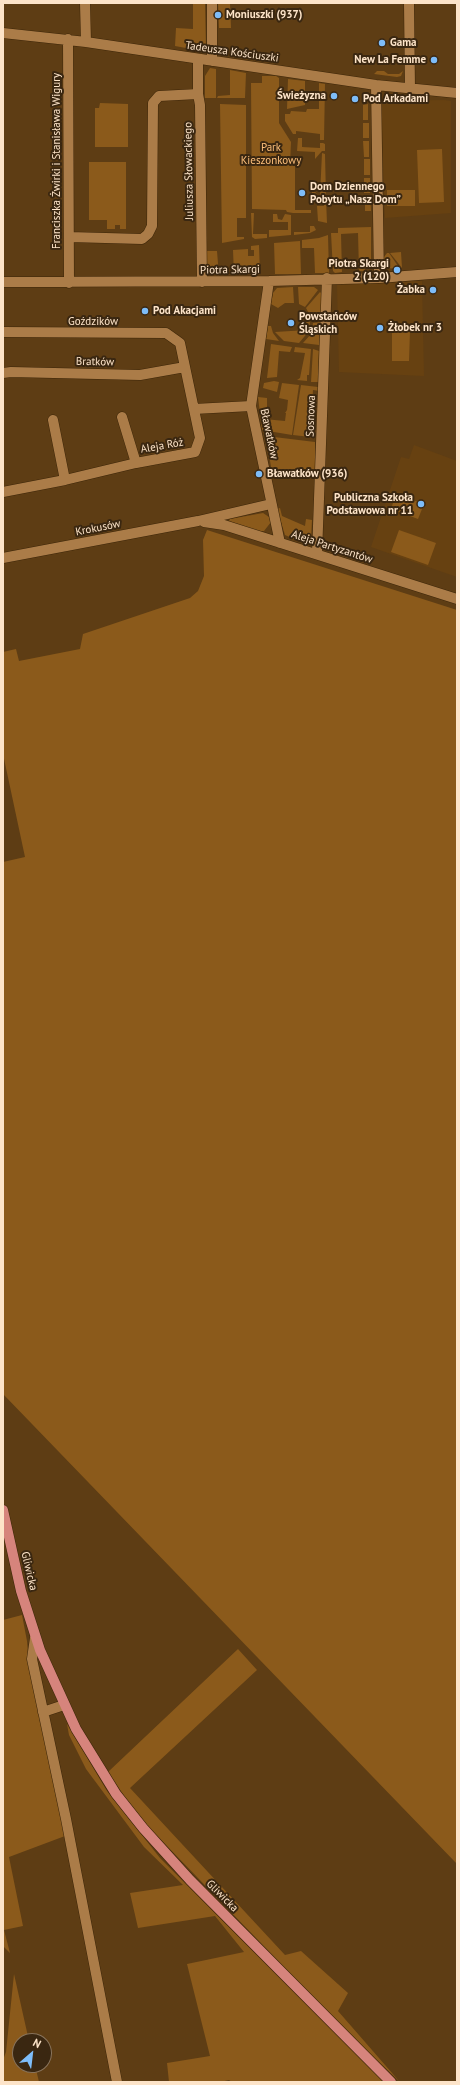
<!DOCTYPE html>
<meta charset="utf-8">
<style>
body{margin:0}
#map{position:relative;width:460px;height:2085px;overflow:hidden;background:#5e3d14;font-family:"PT Sans",sans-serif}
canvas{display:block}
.frame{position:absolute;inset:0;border:4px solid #fde4c9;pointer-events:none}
.north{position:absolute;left:12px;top:2033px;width:40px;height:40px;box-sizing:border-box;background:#3a2711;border:1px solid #88735b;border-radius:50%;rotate:28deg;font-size:11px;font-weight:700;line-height:16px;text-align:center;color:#fde4c9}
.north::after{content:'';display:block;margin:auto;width:14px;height:18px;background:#7ebdf9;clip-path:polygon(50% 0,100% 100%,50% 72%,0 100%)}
</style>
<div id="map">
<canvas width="460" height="2085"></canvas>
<div class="frame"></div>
<div class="north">N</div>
</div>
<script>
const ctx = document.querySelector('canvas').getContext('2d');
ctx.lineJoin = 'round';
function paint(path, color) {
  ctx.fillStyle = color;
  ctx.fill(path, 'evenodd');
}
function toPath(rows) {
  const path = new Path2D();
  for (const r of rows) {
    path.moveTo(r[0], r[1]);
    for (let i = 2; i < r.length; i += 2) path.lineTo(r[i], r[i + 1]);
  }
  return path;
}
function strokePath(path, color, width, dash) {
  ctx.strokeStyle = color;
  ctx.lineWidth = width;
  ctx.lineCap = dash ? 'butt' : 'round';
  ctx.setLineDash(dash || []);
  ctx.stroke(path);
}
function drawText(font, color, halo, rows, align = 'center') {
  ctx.font = font + ' "PT Sans",sans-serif';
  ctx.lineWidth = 4;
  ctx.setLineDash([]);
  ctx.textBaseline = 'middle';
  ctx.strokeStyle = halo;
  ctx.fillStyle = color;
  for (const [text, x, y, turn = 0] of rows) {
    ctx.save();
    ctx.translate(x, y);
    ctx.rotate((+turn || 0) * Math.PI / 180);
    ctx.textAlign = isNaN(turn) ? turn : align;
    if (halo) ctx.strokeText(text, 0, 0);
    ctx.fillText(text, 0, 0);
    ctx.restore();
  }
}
const built = toPath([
 [444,100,451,101,451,213,385,218,381,101],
 [422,281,424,376,339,372,337,284],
 [414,445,457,461,457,577,371,547,401,457,409,459]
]);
const green = toPath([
 [193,3,205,3,206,48,202,51,175,46,176,28,193,29],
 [218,3,230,3,231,28,219,28],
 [210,68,216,69,216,98,205,98,205,76],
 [230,70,246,73,245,98,217,98,218,96,230,95],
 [377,71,384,71,388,74,399,74,403,71,401,76,397,77,374,74],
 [262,76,276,76,279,78,279,123,291,142,290,165,295,166,295,210,311,210,311,213,293,213,287,212,286,210,252,209,251,83,262,83],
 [288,79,305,81,305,105,287,109],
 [319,83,325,84,324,140,320,140,320,134,296,131,296,134,293,134,285,121,285,114,290,114,291,111,306,112,307,109,319,109],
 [100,103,128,104,128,147,95,147,95,108,99,108],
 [220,104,246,105,246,218,237,218,237,237,244,237,244,239,222,243],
 [368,104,368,120,363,120,363,105],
 [363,123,369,123,369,138,363,138],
 [298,138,302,138,302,147,320,148,320,143,323,143,325,144,325,151,322,151,315,159,315,152,297,151],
 [363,141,369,141,369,157,364,157],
 [442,149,444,202,419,203,417,150],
 [322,153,325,154,326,197,322,197,320,195],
 [364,159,370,159,370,175,364,175],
 [89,162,126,162,126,229,120,229,120,225,115,225,115,229,107,229,107,220,89,220],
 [364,178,370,178,370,193,364,193],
 [314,190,320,199,326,199,327,223,318,221,317,206,324,206,323,201,318,200,318,198,312,198,312,191],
 [387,190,415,190,415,206,387,206],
 [365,196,370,196,371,211,365,211],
 [251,213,254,213,253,234,267,234,267,238,255,239,252,237],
 [273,214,277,214,278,219,282,220,285,214,291,215,291,235,269,237,269,230,288,230,288,222,273,222],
 [310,226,314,226,316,230,310,233,294,235,294,232,310,232],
 [371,227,371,263,369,267,363,271,359,271,358,233,341,234,342,272,335,273,333,271,331,233,338,233,338,228],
 [328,235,329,273,315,273,314,248,302,248,302,240,319,238],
 [300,241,301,274,275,274,274,243],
 [259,245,260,275,234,275,233,250,248,249,248,256,254,256,254,250,251,250,251,246],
 [207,251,217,251,219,276,213,275,207,268],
 [401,252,402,268,390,253],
 [387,253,389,253,400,269,385,268,384,257],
 [293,287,294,303,285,303,278,308,271,304,273,293,277,288],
 [298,287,314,287,318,290,305,307,299,304],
 [320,292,322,294,321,320,313,321,306,308],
 [306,315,308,315,310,322,309,331,299,343,284,341,275,332,307,330],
 [321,322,319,345,303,343,311,334,313,323],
 [268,326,271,326,273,333,279,341,266,339],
 [392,331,410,331,409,361,392,361],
 [271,344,292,347,290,352,279,351,277,377,267,378],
 [295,347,311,349,309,375,307,375,307,381,297,380,300,378,305,353,294,352],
 [313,349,319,351,318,382,311,382],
 [274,381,279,382,277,392,263,388,264,383],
 [282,383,299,385,292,435,262,430,258,397,267,398,267,411,265,411,264,419,285,421,286,413,285,413,287,410,288,400,279,398],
 [301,385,318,387,320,391,313,390,310,437,293,435],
 [266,436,315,442,315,465,317,466,315,471,311,471,311,476,272,473],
 [396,494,424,504,418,519,391,509],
 [280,508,282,516,305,526,306,519,312,520,311,538,310,541,303,543,285,535,277,509],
 [263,513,269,517,271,522,264,531,257,531,229,521,230,519],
 [207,530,457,610,457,1864,3,1394,3,862,25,857,3,754,3,652,16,649,19,661,80,649,83,634,190,598,198,591,204,576,203,540],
 [399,530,436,543,428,565,391,552],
 [22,1615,27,1641,29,1667,65,1836,9,1857,23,1926,4,1930,10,1953,3,1946,3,1620],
 [238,1649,257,1670,130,1788,285,1955,301,1951,348,1993,338,2011,399,2081,344,2029,137,1815,108,1772],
 [67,1724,107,1791,160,1858,383,2082,232,2082,229,2080,220,2082,169,2082,167,2063,210,2056,187,1964,244,1952,215,1916,138,1928,130,1893,183,1885,144,1847,86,1769,69,1735],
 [14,1974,29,2041,20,2041,20,2065,35,2065,39,2082,3,2082,3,2060,6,2052]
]);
const minor = toPath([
 [85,3,86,42],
 [212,3,212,61],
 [409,3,410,89],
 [3,33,86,42,376,85,457,93],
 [68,39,69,283],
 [198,59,198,94,200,105,202,282],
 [376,85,379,278],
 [69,237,142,239,148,234,152,226,153,103,159,96,198,94],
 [269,281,251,406,280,543],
 [3,282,269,281,379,278,457,272],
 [3,332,166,333,180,343,200,438,195,452,136,463,65,480,3,492],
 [3,373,11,372,140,375,185,367],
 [194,409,251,406],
 [122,417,136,463],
 [53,420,65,480],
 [204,522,224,525,457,599],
 [317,554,327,278],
 [3,558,198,521,271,504],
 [35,1638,32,1659,66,1819,117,2082],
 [43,1712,64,1705]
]);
const major = toPath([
 [3,1510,21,1591,40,1650,76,1729,116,1794,143,1828,190,1880,391,2082]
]);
const markers = [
 [218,15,4,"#7ebdf9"],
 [382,43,4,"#7ebdf9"],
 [434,60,4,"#7ebdf9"],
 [334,96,4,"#7ebdf9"],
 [355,99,4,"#7ebdf9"],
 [302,193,4,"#7ebdf9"],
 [397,270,4,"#7ebdf9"],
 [433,290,4,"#7ebdf9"],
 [145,311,4,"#7ebdf9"],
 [291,323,4,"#7ebdf9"],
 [380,328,4,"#7ebdf9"],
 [259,474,4,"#7ebdf9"],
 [421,504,4,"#7ebdf9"]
];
const poiNames = [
 ["Moniuszki (937)",226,15],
 ["Gama",390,43],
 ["New La Femme",426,60,"right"],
 ["Świeżyzna",326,96,"right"],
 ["Pod Arkadami",363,99],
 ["Dom Dziennego",310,187],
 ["Pobytu „Nasz Dom”",310,200],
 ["Piotra Skargi",389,264,"right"],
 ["2 (120)",389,277,"right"],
 ["Żabka",425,290,"right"],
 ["Pod Akacjami",153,311],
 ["Powstańców",299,317],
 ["Śląskich",299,330],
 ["Żłobek nr 3",388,328],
 ["Bławatków (936)",267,474],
 ["Publiczna Szkoła",413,498,"right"],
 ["Podstawowa nr 11",413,511,"right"]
];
const streetNames = [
 ["Tadeusza Kościuszki",232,52,8],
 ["Franciszka Żwirki i Stanisława Wigury",57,161,-90],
 ["Juliusza Słowackiego",189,171,-91],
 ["Piotra Skargi",230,270,-1],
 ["Goździków",93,322],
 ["Bratków",95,362,1],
 ["Sosnowa",311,416,-88],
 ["Bławatków",269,434,78],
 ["Aleja Róż",162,446,-10],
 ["Krokusów",98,528,-11],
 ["Aleja Partyzantów",332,547,18],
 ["Gliwicka",29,1571,77],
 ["Gliwicka",222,1896,45]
];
const parkNames = [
 ["Park",271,148],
 ["Kieszonkowy",271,161]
];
paint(built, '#674111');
paint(green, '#8b5a1b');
strokePath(minor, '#3d2609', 11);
strokePath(major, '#3d2609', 11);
strokePath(minor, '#ab7c48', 10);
strokePath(major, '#d6847c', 10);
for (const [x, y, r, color] of markers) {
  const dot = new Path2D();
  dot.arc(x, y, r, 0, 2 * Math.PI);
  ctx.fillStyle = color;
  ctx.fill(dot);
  strokePath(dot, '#3a2711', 1.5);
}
drawText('bold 11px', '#fde4c9', '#3a2711', poiNames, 'left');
drawText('11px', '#fde4c9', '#3a2711', streetNames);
drawText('11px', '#fdbf7b', '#3a2711', parkNames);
</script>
